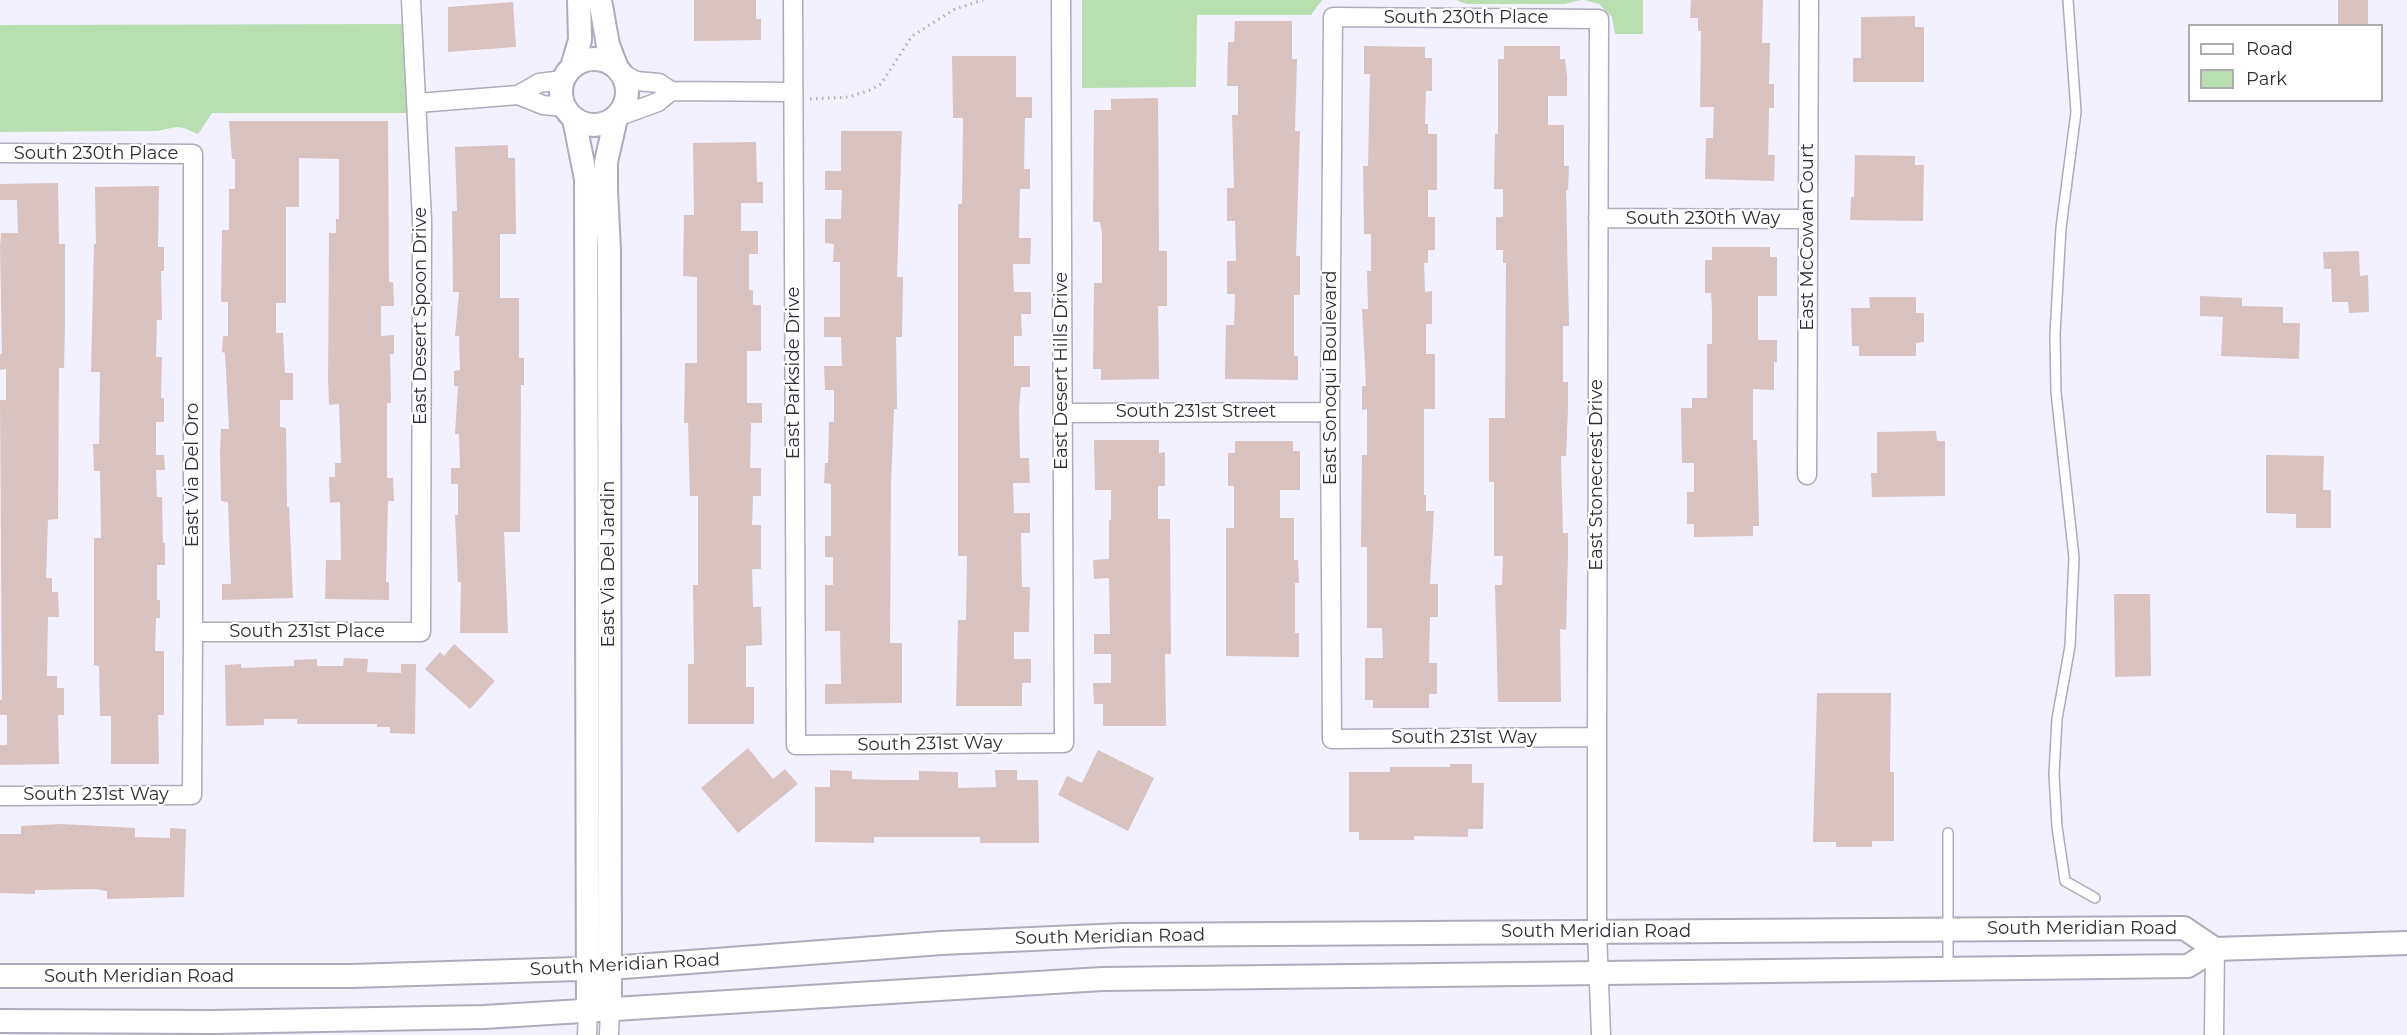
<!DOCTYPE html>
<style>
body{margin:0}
#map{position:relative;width:2407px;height:1035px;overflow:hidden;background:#f3f0ff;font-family:Montserrat,sans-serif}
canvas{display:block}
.legend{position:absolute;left:2188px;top:24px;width:195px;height:78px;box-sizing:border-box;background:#fff;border:2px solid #acabae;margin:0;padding:8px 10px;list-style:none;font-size:18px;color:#302e35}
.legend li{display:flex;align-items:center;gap:12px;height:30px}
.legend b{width:30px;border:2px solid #acabae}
</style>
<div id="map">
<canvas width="2407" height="1035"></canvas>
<ul class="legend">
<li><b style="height:8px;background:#fff"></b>Road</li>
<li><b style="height:16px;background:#b9deb0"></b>Park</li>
</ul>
</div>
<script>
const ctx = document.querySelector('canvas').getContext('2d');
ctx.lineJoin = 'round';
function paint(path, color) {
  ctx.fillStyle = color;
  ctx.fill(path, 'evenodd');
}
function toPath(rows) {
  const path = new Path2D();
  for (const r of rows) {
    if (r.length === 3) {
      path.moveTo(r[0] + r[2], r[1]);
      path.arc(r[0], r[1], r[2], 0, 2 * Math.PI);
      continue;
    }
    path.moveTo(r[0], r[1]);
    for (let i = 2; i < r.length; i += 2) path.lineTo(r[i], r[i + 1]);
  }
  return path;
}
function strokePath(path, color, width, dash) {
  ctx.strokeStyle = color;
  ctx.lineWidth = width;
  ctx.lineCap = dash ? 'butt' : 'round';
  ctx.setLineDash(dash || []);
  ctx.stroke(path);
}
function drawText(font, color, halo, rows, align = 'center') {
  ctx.font = font + ' Montserrat,sans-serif';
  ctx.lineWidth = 4.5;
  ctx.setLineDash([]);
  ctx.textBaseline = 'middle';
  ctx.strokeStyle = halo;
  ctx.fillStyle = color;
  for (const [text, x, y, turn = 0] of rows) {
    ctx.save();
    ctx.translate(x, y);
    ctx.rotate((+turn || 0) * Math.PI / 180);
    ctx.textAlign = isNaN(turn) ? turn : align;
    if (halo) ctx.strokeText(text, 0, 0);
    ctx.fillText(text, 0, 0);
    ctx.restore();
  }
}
const green = toPath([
 [1082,0,1322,0,1311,15,1197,15,1196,87,1082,88],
 [1456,0,1581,0,1564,4,1467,4],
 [1584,0,1643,0,1643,34,1615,34,1612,17,1599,4],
 [403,24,408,113,212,113,198,134,184,128,176,127,157,131,0,132,0,25]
]);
const building = toPath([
 [694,0,756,0,756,19,761,19,761,40,694,41],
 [1691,0,1763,0,1762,43,1770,43,1769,84,1774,84,1774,108,1769,108,1768,155,1775,155,1774,181,1705,179,1706,138,1713,138,1714,107,1700,107,1701,31,1698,31,1698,18,1690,18],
 [2338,0,2368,0,2368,26,2338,26],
 [513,2,516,47,448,52,448,7],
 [1915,16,1915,27,1924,27,1924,82,1853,82,1853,58,1861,58,1861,17],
 [1235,21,1292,21,1292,59,1297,59,1295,131,1300,131,1296,256,1300,256,1300,295,1294,295,1294,356,1298,356,1298,380,1225,379,1226,325,1234,325,1235,294,1227,294,1227,261,1236,261,1235,221,1227,221,1227,188,1234,188,1232,115,1238,115,1238,86,1227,86,1228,42,1234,42],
 [1364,46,1425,47,1425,58,1432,58,1432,91,1426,91,1425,124,1428,124,1428,134,1437,134,1437,190,1428,190,1428,217,1435,217,1435,250,1428,250,1428,263,1424,263,1425,292,1432,291,1432,324,1426,324,1426,354,1435,354,1435,409,1424,409,1424,495,1426,495,1426,511,1434,511,1430,584,1438,584,1438,617,1430,617,1429,663,1437,663,1437,694,1429,694,1429,708,1373,708,1373,700,1365,700,1365,658,1383,658,1382,628,1367,628,1367,547,1361,547,1362,455,1367,455,1367,409,1362,410,1362,386,1366,386,1362,309,1368,309,1367,271,1371,271,1371,234,1364,234,1363,166,1368,166,1370,74,1364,74],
 [1504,46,1560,46,1560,59,1565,59,1567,76,1567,96,1548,96,1548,125,1564,125,1564,166,1569,166,1568,190,1566,190,1569,326,1563,326,1563,382,1568,382,1568,410,1566,456,1561,456,1563,533,1568,533,1568,556,1566,630,1560,629,1561,702,1498,702,1495,585,1502,585,1503,556,1494,556,1494,482,1489,482,1489,418,1505,418,1506,263,1503,263,1503,250,1496,250,1496,217,1503,217,1503,189,1494,189,1495,134,1498,134,1498,59,1504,59],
 [952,56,1016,56,1016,97,1032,97,1032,118,1025,118,1024,169,1030,169,1030,189,1020,189,1019,238,1031,238,1030,264,1013,264,1014,292,1031,292,1031,314,1021,314,1022,336,1014,336,1014,366,1030,366,1030,387,1021,387,1019,409,1020,458,1029,458,1030,483,1013,483,1014,513,1030,513,1030,533,1021,533,1022,587,1030,587,1029,632,1014,632,1014,659,1031,659,1031,683,1022,683,1022,706,956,706,958,620,966,620,967,556,958,556,958,204,962,204,963,118,953,118],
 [1158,98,1159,251,1167,251,1167,306,1158,306,1159,379,1101,380,1101,369,1093,369,1094,283,1102,283,1102,233,1100,222,1093,222,1094,110,1111,110,1111,99],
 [229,121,388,121,389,282,393,282,394,306,381,306,381,336,394,335,394,354,390,354,391,403,387,403,387,478,393,478,394,501,388,501,386,582,389,582,389,600,325,599,326,560,341,560,340,502,330,503,329,477,335,477,335,463,341,463,339,404,329,405,328,381,329,233,336,233,336,219,339,219,339,159,299,158,299,207,286,207,286,303,276,303,276,333,283,333,285,373,293,373,293,400,280,400,280,427,286,428,287,507,289,507,293,598,222,600,222,584,231,584,228,502,221,501,220,453,221,429,229,429,225,353,222,352,223,336,228,336,228,302,221,302,222,230,229,230,229,189,235,189,235,159,232,159],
 [841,131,902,131,897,277,903,277,902,337,896,337,897,409,894,409,891,484,890,643,902,643,902,703,825,704,825,684,841,684,840,631,825,631,825,585,833,585,833,557,825,557,825,536,831,536,831,484,824,483,825,463,828,463,829,422,834,422,834,390,825,390,824,366,842,366,841,337,824,337,824,317,840,317,840,262,833,262,834,244,825,243,825,219,841,219,842,190,825,190,825,171,841,171],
 [756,142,757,182,763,182,763,203,741,203,741,231,758,231,758,254,749,254,749,290,753,290,753,305,761,305,761,351,747,351,747,403,762,403,762,423,751,423,750,468,761,468,761,496,753,496,752,525,761,525,761,569,752,569,753,607,761,607,762,645,746,646,746,687,754,687,754,724,688,724,688,664,694,664,693,585,698,585,698,496,690,496,688,423,684,423,685,363,697,363,697,277,683,276,684,215,694,215,693,143],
 [508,145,508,158,515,158,516,234,500,234,500,298,519,298,519,358,524,358,524,385,521,385,520,532,504,532,508,633,460,633,461,582,458,582,455,515,458,515,458,484,451,484,451,468,460,468,459,434,455,434,458,386,454,386,454,371,460,370,459,336,455,336,459,292,453,292,452,211,457,211,455,147],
 [1855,155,1915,156,1915,165,1924,165,1923,221,1850,220,1851,197,1854,197],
 [58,183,59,244,65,244,65,321,64,368,59,368,58,519,48,520,46,578,52,578,52,592,58,592,59,617,48,617,47,676,57,676,57,688,64,688,64,715,58,715,59,764,0,765,0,745,7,745,7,715,0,715,0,700,2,700,0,400,6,400,6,369,0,370,0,354,2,354,0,247,1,233,18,233,17,200,0,200,0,184],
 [159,186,158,247,164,247,164,271,161,271,162,320,157,320,156,357,162,357,161,398,164,398,164,422,156,422,156,455,164,455,165,470,156,470,157,497,162,497,163,543,165,543,165,565,157,565,157,600,160,600,160,618,156,618,155,651,164,651,164,715,158,715,159,764,111,764,111,716,100,716,99,666,94,665,94,538,101,538,100,471,94,471,93,444,99,444,100,372,91,372,94,244,96,244,95,187],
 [1712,247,1770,247,1770,257,1777,257,1777,296,1758,296,1758,340,1777,340,1777,362,1774,362,1774,390,1753,389,1753,440,1757,440,1759,526,1753,526,1753,536,1694,537,1694,524,1687,524,1687,492,1694,492,1694,463,1682,463,1681,408,1692,408,1692,398,1707,398,1707,344,1712,344,1712,309,1711,293,1705,293,1705,260,1712,260],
 [2359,251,2360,276,2368,275,2369,312,2349,313,2348,302,2332,302,2331,269,2324,269,2323,252],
 [2200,296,2242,298,2242,306,2283,307,2283,323,2300,323,2299,359,2221,356,2223,317,2200,316],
 [1869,297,1916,297,1916,313,1924,313,1924,342,1916,343,1916,356,1859,356,1859,346,1852,346,1851,308,1870,308],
 [1936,431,1937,441,1945,441,1945,496,1872,497,1871,473,1877,473,1877,432],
 [1094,440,1159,440,1159,453,1165,452,1165,486,1158,486,1158,519,1170,519,1171,654,1165,654,1166,726,1103,726,1103,704,1094,704,1093,683,1111,683,1111,654,1094,654,1094,634,1110,634,1109,578,1094,579,1093,560,1109,559,1109,520,1111,520,1111,490,1095,490],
 [1235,441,1293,441,1293,451,1300,451,1300,490,1280,490,1280,518,1294,518,1294,560,1298,560,1299,583,1295,583,1295,633,1299,633,1299,657,1226,656,1226,528,1234,528,1234,486,1228,486,1228,453,1235,453],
 [2266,455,2324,456,2323,490,2331,490,2331,528,2296,528,2296,514,2266,513],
 [2114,594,2150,594,2151,676,2115,677],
 [454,644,495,681,470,709,425,669,440,652,444,656],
 [344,658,368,659,367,672,401,673,401,664,416,664,415,734,390,733,390,727,377,727,377,724,297,724,297,719,264,719,264,725,226,726,225,665,241,664,241,668,294,666,294,660,317,659,317,666,343,666],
 [1817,693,1891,693,1890,772,1894,772,1894,841,1872,841,1872,847,1836,847,1836,842,1813,842],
 [748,748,773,779,785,769,798,784,738,833,701,788],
 [1098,750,1154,778,1128,831,1058,795,1067,776,1082,783],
 [1450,764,1472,764,1472,783,1484,783,1483,829,1468,829,1468,837,1414,836,1414,840,1359,840,1359,832,1349,832,1349,772,1390,772,1390,767,1450,767],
 [830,770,852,771,852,779,886,780,919,780,919,771,958,772,958,788,996,787,995,770,1017,770,1017,780,1038,780,1039,843,980,843,980,837,874,837,874,843,815,842,815,787,830,787],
 [61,824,135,828,135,837,170,838,170,828,186,829,184,897,107,899,107,891,95,889,35,890,35,894,0,893,0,834,21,834,21,826]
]);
const path = toPath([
 [810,99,849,97,870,90,881,84,912,36,955,9,983,0]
]);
const service = toPath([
 [2068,0,2076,112,2061,228,2055,334,2056,392,2074,558,2070,646,2057,719,2054,774,2057,827,2065,881,2095,898],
 [1948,833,1948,968]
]);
const minor = toPath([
 [793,0,796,745,1064,743,1061,0],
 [623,74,636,81,659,83,671,91,793,92],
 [518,95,539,83,563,80],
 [418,103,518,95,543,105,564,107],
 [617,117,658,102,671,91],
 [0,153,193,154,193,632,192,795,0,796],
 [1598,218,1808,219],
 [1063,413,1330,412],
 [1807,475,1809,0],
 [193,632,421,632,422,220,411,0],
 [1597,737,1332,739,1330,412,1333,17,1599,19,1597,737,1597,932,1601,1035],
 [587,1035,588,1012],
 [609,1035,610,1011],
 [2214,1035,2215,949]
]);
const tertiary = toPath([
 [600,0,608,45,617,68],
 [594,92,33],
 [572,67,580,40,579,0],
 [574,119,586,179,588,1012],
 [0,976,351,976,610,968,941,943,1122,935,2184,928,2215,949],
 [610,1011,609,250,606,190,606,162,616,118],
 [0,1021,213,1022,484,1017,1102,979,2188,966,2215,949,2407,943]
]);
const streetNames = [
 ["South 230th Place",1466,18],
 ["South 230th Place",96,154],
 ["South 230th Way",1703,219],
 ["East McCowan Court",1808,237,-90],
 ["East Desert Spoon Drive",421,316,-90],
 ["East Desert Hills Drive",1062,371,-90],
 ["East Parkside Drive",794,373,-90],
 ["East Sonoqui Boulevard",1331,378,-90],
 ["South 231st Street",1196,412],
 ["East Via Del Oro",193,475,-90],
 ["East Stonecrest Drive",1597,475,-90],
 ["East Via Del Jardin",609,564,-90],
 ["South 231st Place",307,632],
 ["South 231st Way",1464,738],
 ["South 231st Way",930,744,-1],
 ["South 231st Way",96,795],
 ["South Meridian Road",2082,929],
 ["South Meridian Road",1596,932],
 ["South Meridian Road",1110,937,-1],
 ["South Meridian Road",625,965,-3],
 ["South Meridian Road",139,977]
];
paint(green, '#b9deb0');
paint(building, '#d9c3c1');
strokePath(service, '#aeabbc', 12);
strokePath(minor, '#aeabbc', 21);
strokePath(tertiary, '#aeabbc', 26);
strokePath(path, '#b2afbc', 3, [1.5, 4.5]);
strokePath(service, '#fff', 9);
strokePath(minor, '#fff', 18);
strokePath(tertiary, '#fff', 22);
drawText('18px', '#302e35', '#fff', streetNames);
</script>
